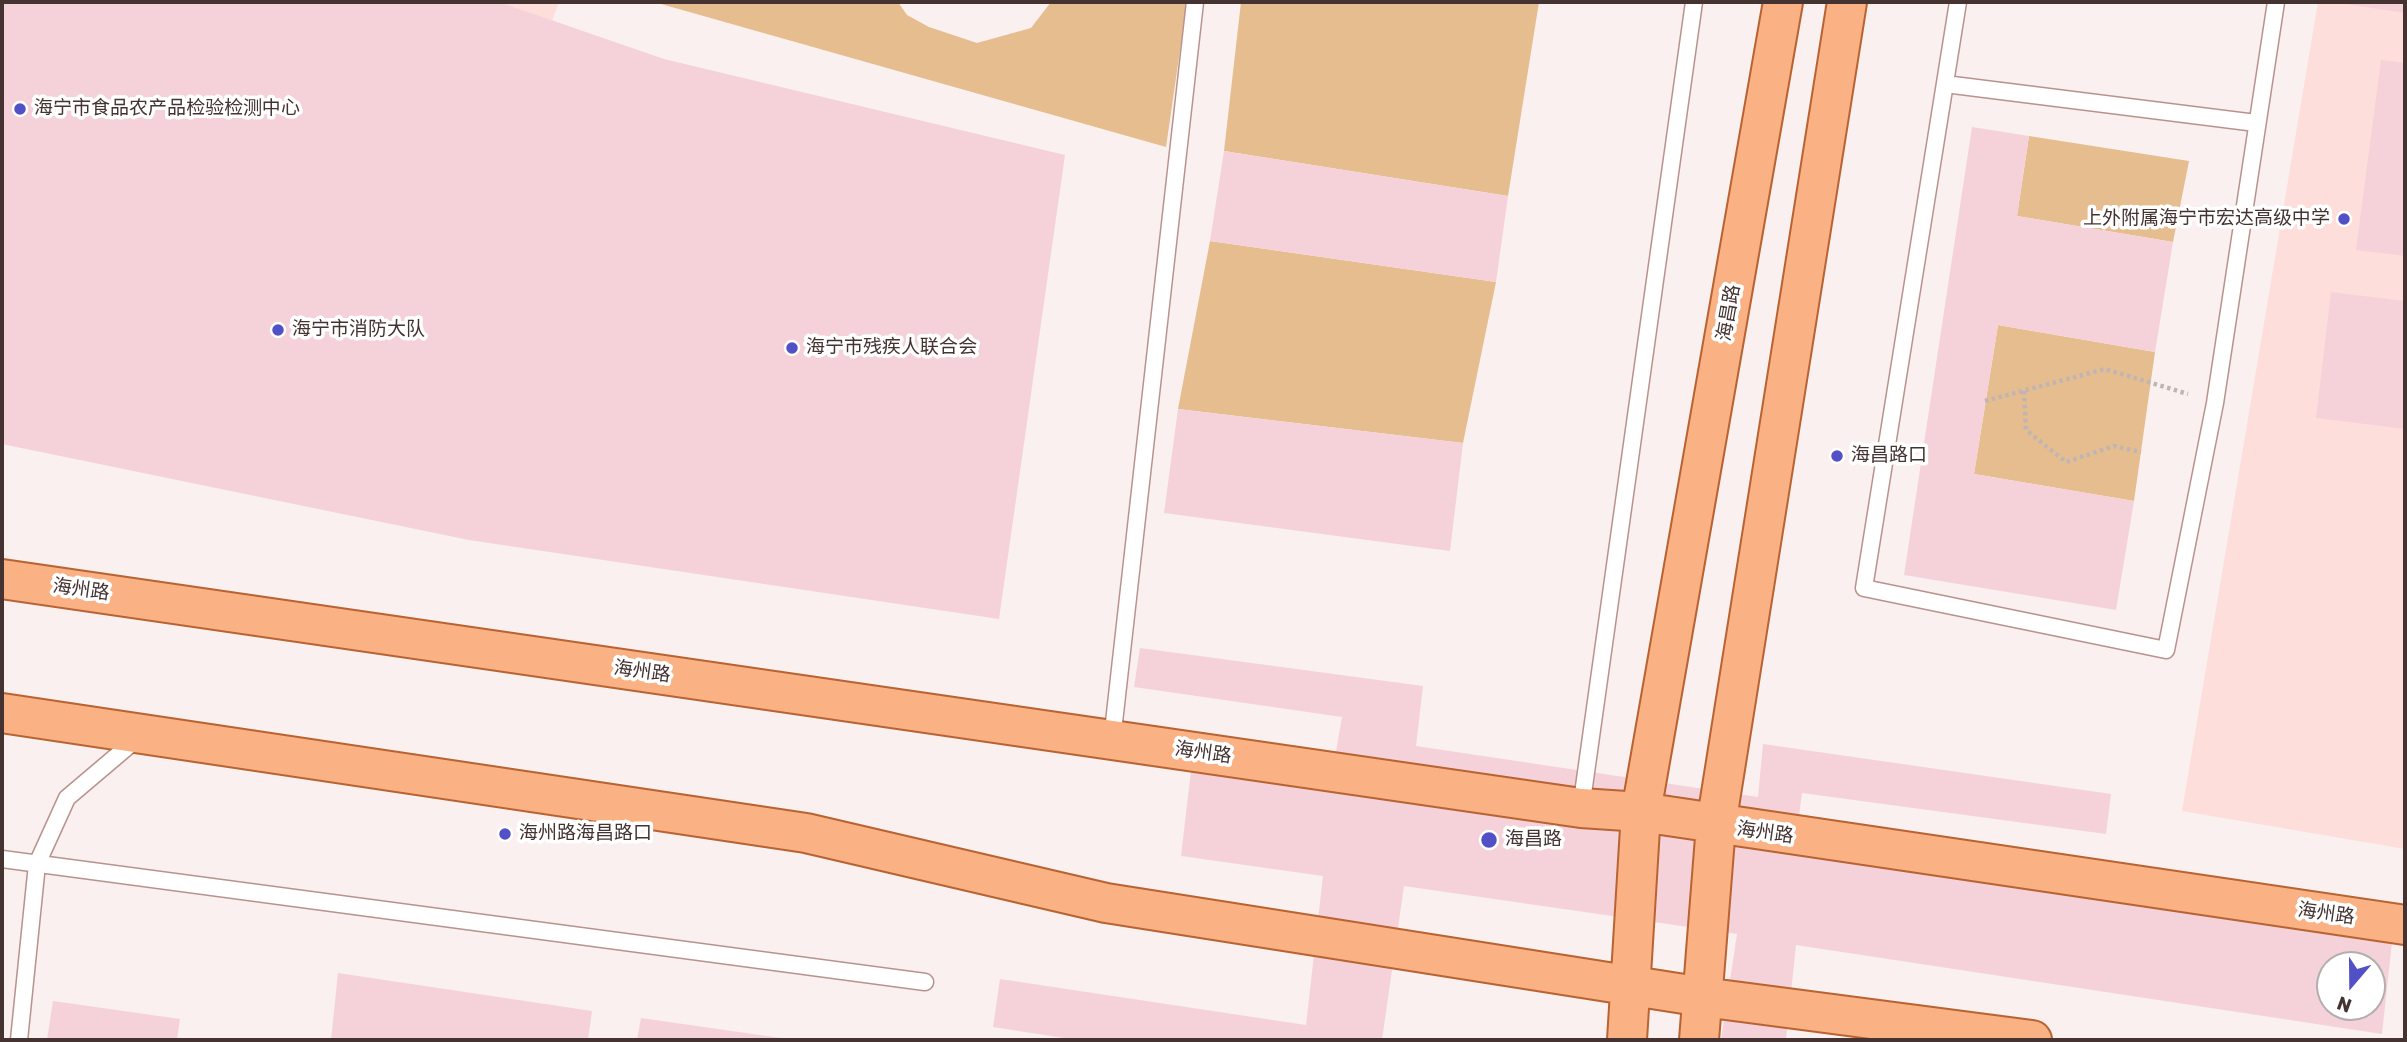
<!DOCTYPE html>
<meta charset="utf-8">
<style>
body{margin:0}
#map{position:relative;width:2407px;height:1042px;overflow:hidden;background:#f9f0ef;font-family:Rubik,sans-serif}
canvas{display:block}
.frame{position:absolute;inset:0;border:4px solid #443331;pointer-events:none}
.north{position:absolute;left:2316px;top:951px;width:70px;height:70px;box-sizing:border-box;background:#fff;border:2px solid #b4adad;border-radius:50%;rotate:200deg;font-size:19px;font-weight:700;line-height:28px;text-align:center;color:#443331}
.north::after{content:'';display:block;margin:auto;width:24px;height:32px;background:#5250c7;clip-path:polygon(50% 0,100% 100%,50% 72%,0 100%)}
</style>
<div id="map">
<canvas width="2407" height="1042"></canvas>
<div class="frame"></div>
<div class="north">N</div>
</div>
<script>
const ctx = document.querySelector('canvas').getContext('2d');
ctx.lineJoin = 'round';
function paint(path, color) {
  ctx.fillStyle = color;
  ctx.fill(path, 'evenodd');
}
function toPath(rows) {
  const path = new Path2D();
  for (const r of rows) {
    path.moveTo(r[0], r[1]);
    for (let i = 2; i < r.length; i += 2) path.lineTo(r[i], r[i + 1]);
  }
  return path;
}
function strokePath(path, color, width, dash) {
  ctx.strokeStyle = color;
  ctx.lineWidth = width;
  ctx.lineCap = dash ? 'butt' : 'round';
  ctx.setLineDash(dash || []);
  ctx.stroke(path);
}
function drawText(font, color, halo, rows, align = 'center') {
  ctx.font = font + ' Rubik,"Noto Sans SC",sans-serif';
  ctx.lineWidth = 7;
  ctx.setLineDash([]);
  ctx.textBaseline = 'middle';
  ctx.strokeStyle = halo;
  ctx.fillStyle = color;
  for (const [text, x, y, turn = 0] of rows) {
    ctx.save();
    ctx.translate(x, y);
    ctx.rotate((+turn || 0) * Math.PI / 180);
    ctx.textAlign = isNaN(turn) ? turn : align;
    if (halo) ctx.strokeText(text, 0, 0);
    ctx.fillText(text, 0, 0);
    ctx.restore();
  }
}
const built = toPath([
 [499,2,559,2,552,21],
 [2318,2,2405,2,2405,849,2182,811]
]);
const green = toPath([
 [654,2,898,2,907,15,929,27,977,43,1031,28,1051,2,1187,2,1166,147],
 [1241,2,1539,2,1508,196,1224,151],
 [2029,136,2189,161,2173,242,2017,216],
 [1210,241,1496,282,1463,443,1178,409],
 [1998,325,2155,352,2134,501,1974,474]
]);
const building = toPath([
 [2,2,499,2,664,59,1065,155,999,619,469,540,2,444],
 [2339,2,2405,2,2405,13,2339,3],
 [2381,60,2405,63,2405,256,2356,250],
 [1972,127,2029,136,2017,216,2173,242,2155,352,1998,325,1974,474,2134,501,2116,610,1904,575],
 [1224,151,1508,196,1496,282,1210,241],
 [2331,292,2405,301,2405,429,2316,418],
 [1178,409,1463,443,1450,551,1164,513],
 [1140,648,1423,686,1416,746,1758,797,1763,744,2111,794,2106,834,1802,793,1795,847,2393,933,2382,1034,1796,945,1786,1040,1721,1040,1737,934,1404,886,1382,1040,1077,1040,993,1027,1000,979,1306,1025,1323,876,1181,856,1192,762,1331,780,1342,717,1134,687],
 [2330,965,2372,965,2372,1007,2330,1007],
 [338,973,592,1011,588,1040,331,1040],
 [53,1001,180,1019,177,1040,47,1040],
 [641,1018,788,1039,788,1040,637,1040]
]);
const path = toPath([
 [2024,391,2026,430,2066,462,2114,446,2141,452],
 [1985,401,2105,369,2188,394]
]);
const lane = toPath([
 [1958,2,1864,588,2166,650,2215,403,2276,2],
 [1945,84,2256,123],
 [1112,740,1195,2],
 [1581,808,1694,2],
 [2,859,925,982],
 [19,1040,37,864,67,798,139,737]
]);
const primary = toPath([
 [2,579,1581,808,1641,812,2405,925],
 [2,713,806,833,1106,903,1703,997,2032,1040],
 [1627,1040,1641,812,1783,2],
 [1699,1040,1716,825,1847,2]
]);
const markers = [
 [20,109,7,"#5250c7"],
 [2344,219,7,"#5250c7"],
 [278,330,7,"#5250c7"],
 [792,348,7,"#5250c7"],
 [1837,456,7,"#5250c7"],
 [505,834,7,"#5250c7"],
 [1489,840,9,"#5250c7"]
];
const poiNames = [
 ["海宁市食品农产品检验检测中心",34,109],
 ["上外附属海宁市宏达高级中学",2330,219,"right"],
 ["海宁市消防大队",292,330],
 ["海宁市残疾人联合会",806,348],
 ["海昌路口",1851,456],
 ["海州路海昌路口",519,834],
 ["海昌路",1505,840]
];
const streetNames = [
 ["海昌路",1729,313,-80],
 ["海州路",81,590,8],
 ["海州路",642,672,8],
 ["海州路",1203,753,8],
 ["海州路",1765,833,8],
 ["海州路",2326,914,8]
];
paint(built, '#fededa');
paint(green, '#e6bd8e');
paint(building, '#f5d2d9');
strokePath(lane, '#ba928d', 19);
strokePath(primary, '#b86331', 42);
strokePath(path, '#c1b5b4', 4.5, [3.5, 3.5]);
strokePath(lane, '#fff', 16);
strokePath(primary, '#fab183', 38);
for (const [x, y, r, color] of markers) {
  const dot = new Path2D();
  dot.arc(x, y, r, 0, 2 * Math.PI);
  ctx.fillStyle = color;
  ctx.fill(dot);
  strokePath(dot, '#fff', 2.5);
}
drawText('19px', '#443331', '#fff', poiNames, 'left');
drawText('19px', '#443331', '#fff', streetNames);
</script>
